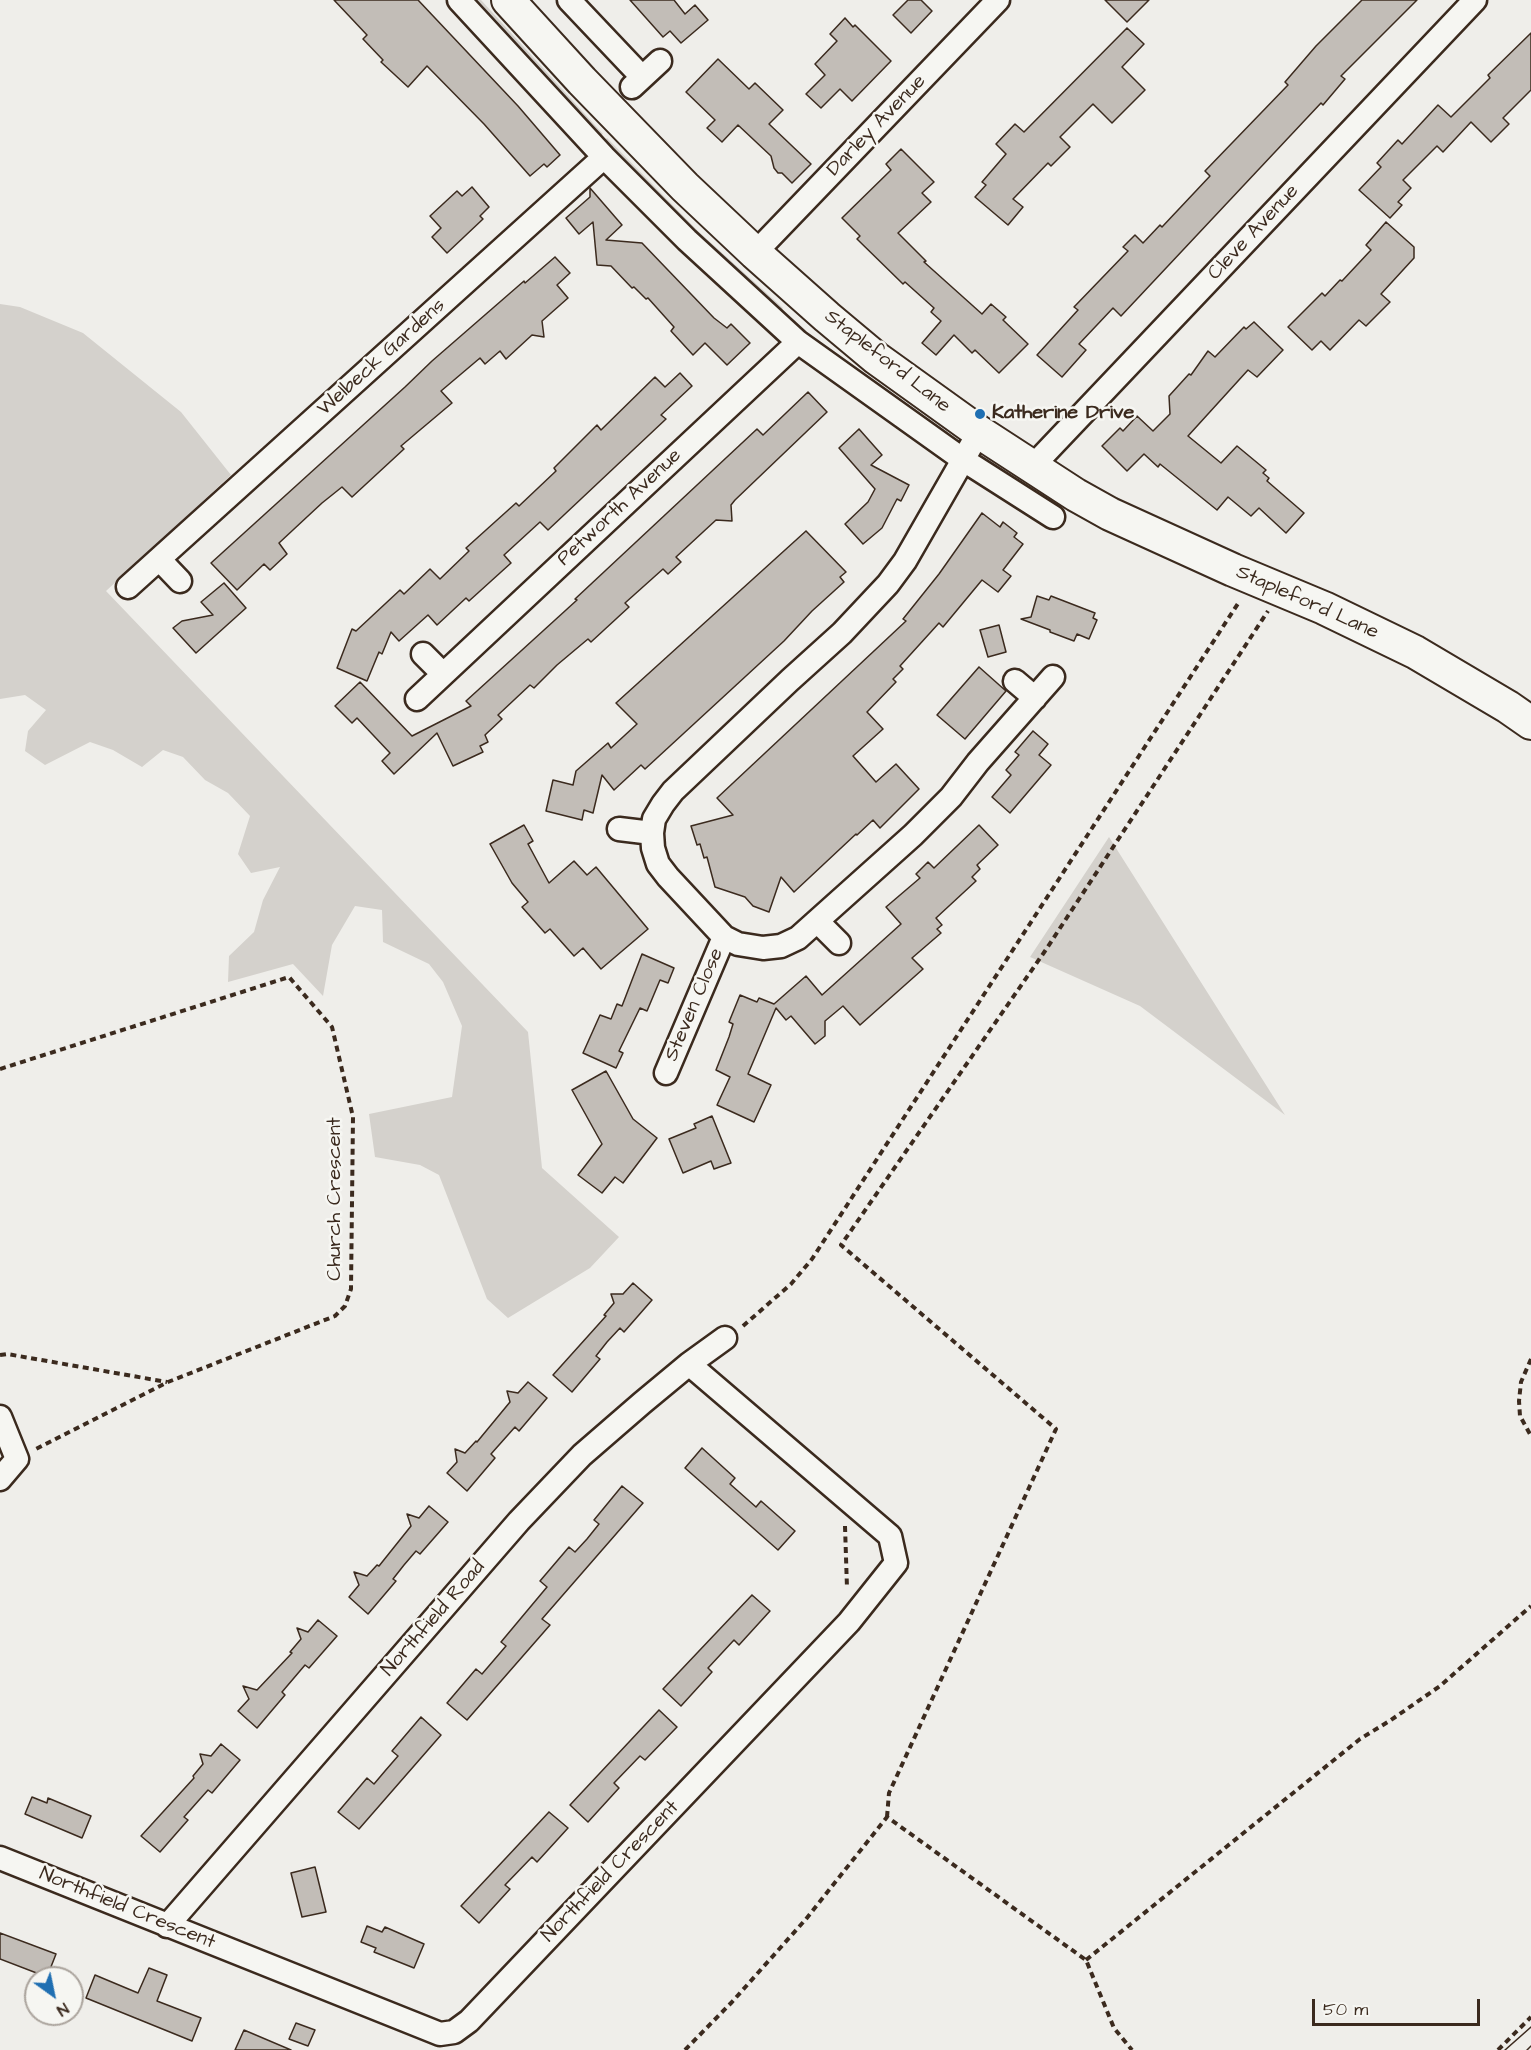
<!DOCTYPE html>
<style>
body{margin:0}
#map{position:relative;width:1531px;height:2050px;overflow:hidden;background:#efeeea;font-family:"Architects Daughter",sans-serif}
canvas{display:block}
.north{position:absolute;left:24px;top:1966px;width:60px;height:60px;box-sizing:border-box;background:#f6f6f2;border:2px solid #aba49d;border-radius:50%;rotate:147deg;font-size:16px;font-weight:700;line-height:24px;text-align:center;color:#3b2a1e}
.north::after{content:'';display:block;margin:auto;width:21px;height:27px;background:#1f6fb2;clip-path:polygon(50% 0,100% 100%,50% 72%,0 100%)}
.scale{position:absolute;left:1312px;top:1999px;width:168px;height:27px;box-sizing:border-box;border:3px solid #3b2a1e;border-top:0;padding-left:8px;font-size:18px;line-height:21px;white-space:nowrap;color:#3b2a1e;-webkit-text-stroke:4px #f6f6f2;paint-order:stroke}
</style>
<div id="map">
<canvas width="1531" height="2050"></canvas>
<div class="north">N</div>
<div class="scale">50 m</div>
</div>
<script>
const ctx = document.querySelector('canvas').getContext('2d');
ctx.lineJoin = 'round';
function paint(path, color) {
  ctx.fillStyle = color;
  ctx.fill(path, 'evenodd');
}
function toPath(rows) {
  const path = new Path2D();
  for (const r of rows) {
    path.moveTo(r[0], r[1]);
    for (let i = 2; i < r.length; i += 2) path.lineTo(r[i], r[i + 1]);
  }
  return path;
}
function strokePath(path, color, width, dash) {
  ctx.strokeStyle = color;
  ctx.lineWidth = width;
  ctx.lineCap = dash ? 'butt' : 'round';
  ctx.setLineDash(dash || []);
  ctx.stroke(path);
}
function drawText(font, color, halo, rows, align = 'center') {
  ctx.font = font + ' "Architects Daughter",sans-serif';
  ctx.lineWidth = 5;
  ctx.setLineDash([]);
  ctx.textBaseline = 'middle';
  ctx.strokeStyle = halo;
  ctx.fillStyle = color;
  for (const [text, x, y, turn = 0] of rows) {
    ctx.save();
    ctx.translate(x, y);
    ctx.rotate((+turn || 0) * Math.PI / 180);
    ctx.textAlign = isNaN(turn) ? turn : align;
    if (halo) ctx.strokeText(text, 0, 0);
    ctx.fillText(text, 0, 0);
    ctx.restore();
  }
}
const green = toPath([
 [472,0,481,0,603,134,599,137],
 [607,138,699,232,783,308,778,313,753,291,603,142],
 [0,304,20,307,83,333,181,412,231,475,106,591,528,1032,542,1168,619,1237,590,1268,508,1318,487,1299,439,1175,420,1165,375,1157,369,1114,452,1097,462,1026,443,982,429,964,383,942,382,910,355,906,332,945,323,996,293,964,228,982,229,956,254,932,263,900,280,867,251,873,238,854,250,816,228,793,205,780,183,757,163,750,142,767,113,750,90,742,45,765,25,751,28,731,46,710,25,695,0,699],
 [1109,837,1285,1115,1140,1006,1030,957]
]);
const building = toPath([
 [334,0,418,0,518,106,560,155,547,167,544,164,530,176,484,124,427,66,408,87,381,62,383,60,363,39,367,35,334,0],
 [630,0,674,0,685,14,695,5,708,20,681,43,670,31,663,37,630,0],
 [908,0,921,0,932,11,911,33,893,15,908,0],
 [1105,0,1149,0,1127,22,1105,0],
 [1362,0,1417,0,1341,76,1345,79,1323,105,1321,103,1121,316,1113,308,1079,344,1086,350,1062,377,1037,355,1078,310,1074,307,1128,251,1123,247,1135,235,1143,243,1160,225,1162,227,1210,176,1205,171,1288,85,1285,82,1316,46,1362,0],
 [845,18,853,27,855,25,891,61,852,101,840,89,821,108,806,94,825,75,815,64,837,41,830,34,845,18],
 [1127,28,1144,44,1122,67,1145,90,1112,123,1093,104,1060,137,1070,147,1051,166,1048,163,1013,199,1023,207,1008,225,975,197,986,185,982,182,1006,154,996,144,1015,124,1024,132,1127,28],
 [1531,33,1531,90,1503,118,1509,124,1491,142,1471,122,1443,152,1437,146,1403,180,1411,188,1398,202,1402,205,1390,218,1359,190,1381,167,1377,163,1398,140,1402,144,1438,105,1451,117,1490,78,1488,75,1531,33],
 [718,59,749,89,755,83,783,110,769,124,811,164,792,183,782,173,778,173,774,168,771,156,738,125,722,142,707,128,715,120,686,92,718,59],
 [901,149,934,182,922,193,931,202,898,233,926,261,924,262,982,314,991,304,1006,317,1003,320,1028,344,999,373,975,350,972,353,954,335,936,355,922,343,941,321,931,312,934,308,905,282,903,284,857,239,860,236,842,218,891,170,886,164,901,149],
 [472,187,489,207,480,216,483,219,447,253,432,237,441,228,430,216,457,191,462,196,472,187],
 [590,188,622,225,606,240,642,243,714,318,727,328,731,324,750,343,727,365,705,343,693,355,671,331,674,327,648,298,646,299,634,287,632,288,611,266,597,265,593,222,579,234,566,218,590,197,590,188],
 [1386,222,1414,247,1414,258,1381,294,1390,302,1366,326,1359,320,1330,350,1321,341,1312,350,1288,327,1322,293,1325,296,1340,280,1342,281,1371,250,1366,245,1386,222],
 [555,257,570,273,557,285,568,298,542,321,544,337,532,335,506,359,500,351,485,364,480,358,441,391,452,403,401,446,404,449,352,497,342,487,322,503,279,543,287,554,270,570,264,564,237,590,211,563,405,387,432,361,524,281,525,283,555,257],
 [1254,322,1283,350,1257,377,1248,370,1188,436,1221,463,1237,446,1266,470,1263,473,1269,478,1267,481,1304,513,1286,533,1259,508,1251,516,1228,497,1217,510,1160,464,1158,467,1144,454,1127,471,1102,446,1120,428,1123,431,1137,416,1153,431,1170,414,1169,396,1189,374,1191,375,1208,351,1215,357,1244,327,1246,329,1254,322],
 [680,373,692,386,661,415,666,419,548,530,540,522,504,555,511,563,469,601,466,598,437,625,428,615,399,641,391,632,382,654,379,652,367,681,337,668,352,629,356,631,400,590,404,594,430,569,440,579,469,551,466,548,516,503,519,506,556,471,554,468,597,425,601,430,655,377,665,387,680,373],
 [808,392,827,412,735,500,731,505,732,521,716,520,676,557,681,562,668,574,663,569,625,603,629,607,591,642,588,639,557,665,534,688,530,685,498,715,502,719,485,735,488,742,480,746,483,752,453,766,437,733,394,774,382,761,390,753,357,718,352,723,335,706,360,682,412,736,471,706,466,701,577,600,575,599,757,429,763,435,808,392],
 [859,429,882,455,871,465,909,485,901,501,897,499,882,528,863,544,845,524,868,502,875,489,839,448,859,429],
 [982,513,1000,527,1003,522,1017,533,1014,537,1023,544,1003,570,1011,576,998,592,982,580,943,627,939,623,900,666,903,669,893,679,896,682,867,712,883,729,853,756,876,782,896,764,919,789,880,828,873,820,857,835,856,834,794,892,781,877,769,912,753,906,745,897,715,887,707,857,704,858,700,844,697,845,691,826,733,815,717,798,906,621,903,619,939,574,982,513],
 [806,531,846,572,840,577,844,582,812,611,784,641,645,769,641,765,614,790,602,775,593,813,584,810,582,820,546,811,553,780,573,785,576,771,608,743,611,748,637,724,616,703,806,531],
 [224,583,246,608,196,653,173,628,182,621,213,615,201,602,224,583],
 [1037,596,1049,600,1051,596,1095,613,1093,618,1097,620,1089,639,1077,634,1074,641,1050,632,1050,630,1021,619,1031,617,1037,596],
 [999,625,1006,652,988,657,980,630,999,625],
 [979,667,1006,691,965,739,937,715,979,667],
 [1033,731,1048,744,1039,755,1051,765,1010,813,992,797,1011,775,1006,770,1019,755,1015,752,1033,731],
 [524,825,533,841,528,844,549,883,574,861,587,875,596,867,648,929,601,969,583,948,574,956,550,929,545,933,522,907,528,902,512,883,490,844,524,825],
 [979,825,998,845,977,865,980,869,972,877,976,881,936,918,942,925,937,929,941,933,912,958,923,969,860,1025,843,1006,825,1021,825,1036,815,1044,791,1016,786,1020,776,1008,748,1074,771,1085,754,1122,717,1105,730,1077,716,1070,729,1037,733,1024,729,1022,740,995,757,1002,759,998,774,1004,806,976,822,995,901,924,886,907,920,878,916,874,928,862,934,868,979,825],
 [642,954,674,968,668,983,660,980,647,1011,640,1008,619,1051,623,1053,616,1068,583,1053,600,1015,611,1019,617,1004,622,1006,642,954],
 [606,1071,633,1119,657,1138,623,1183,615,1177,602,1193,578,1175,602,1144,572,1090,606,1071],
 [712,1116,731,1163,714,1169,711,1161,683,1173,669,1139,696,1128,694,1124,712,1116],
 [633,1283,652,1300,624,1332,620,1328,607,1342,596,1356,600,1359,572,1392,553,1375,606,1316,604,1315,614,1303,611,1294,623,1294,633,1283],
 [528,1382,547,1398,519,1431,515,1427,491,1454,495,1458,467,1491,447,1473,457,1462,455,1449,465,1453,476,1441,477,1442,510,1402,507,1391,518,1393,528,1382],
 [702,1448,735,1478,730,1484,756,1507,761,1501,795,1531,778,1550,685,1468,702,1448],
 [622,1486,643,1503,542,1619,550,1625,467,1720,447,1703,476,1669,482,1674,506,1646,501,1642,547,1587,540,1581,569,1547,575,1552,587,1539,599,1524,594,1520,622,1486],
 [429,1506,448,1522,420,1554,416,1551,404,1565,393,1579,396,1581,368,1614,349,1597,359,1585,354,1572,367,1576,377,1565,379,1566,411,1526,407,1514,419,1518,429,1506],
 [752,1595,770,1611,739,1645,734,1640,708,1668,712,1672,681,1706,663,1689,752,1595],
 [318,1620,337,1636,309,1668,305,1665,282,1692,285,1695,257,1728,238,1711,249,1699,243,1686,257,1690,292,1653,290,1652,301,1639,297,1628,308,1632,318,1620],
 [659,1710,677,1727,645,1760,640,1756,614,1783,619,1788,588,1822,570,1805,659,1710],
 [421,1717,441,1735,359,1829,338,1812,367,1778,374,1784,385,1771,398,1756,392,1751,421,1717],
 [221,1744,240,1760,212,1793,208,1790,184,1817,188,1820,160,1852,141,1836,194,1778,193,1776,203,1764,200,1754,211,1756,221,1744],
 [32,1797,47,1803,48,1798,91,1816,82,1838,25,1814,32,1797],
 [549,1812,568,1828,537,1862,532,1857,505,1885,510,1889,479,1923,461,1906,549,1812],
 [315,1867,326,1912,302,1917,291,1873,315,1867],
 [367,1926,382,1932,385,1927,424,1944,414,1968,374,1952,376,1948,361,1942,367,1926],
 [0,1933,56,1954,47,1977,0,1959,0,1933],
 [149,1968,167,1975,157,2001,201,2018,192,2041,86,1998,95,1975,138,1993,149,1968],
 [296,2023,315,2030,308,2046,289,2039,296,2023],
 [244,2030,291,2050,235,2050,244,2030]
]);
const path = toPath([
 [0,1069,289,977,332,1027,353,1117,351,1289,345,1306,335,1316,168,1382,36,1449],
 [743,1326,791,1284,812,1259,1239,602],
 [0,1355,7,1354,167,1382],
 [1531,1359,1521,1382,1519,1401,1520,1416,1531,1436],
 [845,1526,847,1588],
 [887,1817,889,1793,1056,1429,841,1245,1045,951,1268,611],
 [1086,1960,1360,1739,1391,1720,1440,1686,1531,1606],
 [685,2050,732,2002,806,1919,887,1817,1086,1960,1114,2028,1132,2050],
 [1498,2050,1531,2017]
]);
const street = toPath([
 [459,0,604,157,687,240,798,342,962,459,1053,517],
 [569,0,642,77],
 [632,87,660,61],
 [755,253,998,0],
 [979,432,905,561,888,584,842,633,790,680,673,791,663,804,654,819,652,833,653,848,658,864,668,877,724,937,738,944,763,948,781,946,798,938,913,835,951,797,978,762,1053,677],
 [1032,467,1475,0],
 [159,559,180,581],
 [128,587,604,157],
 [423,654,443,674],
 [1015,681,1035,698],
 [417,699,798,342],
 [619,829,652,833],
 [818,922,839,943],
 [666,1073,724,937],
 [0,1417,17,1459,0,1479],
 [0,1858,440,2034,454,2032,469,2021,849,1622,896,1563,890,1536,689,1364],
 [167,1926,519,1521,582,1455,642,1403,689,1364,725,1338]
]);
const secondary = toPath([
 [508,0,582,81,685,187,755,253,827,317,876,358,979,432,1076,495,1110,514,1233,570,1324,608,1415,652,1508,707,1531,723]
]);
const tram = toPath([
 [1505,2050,1531,2027],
 [1527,2050,1531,2046]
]);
const markers = [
 [980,414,6,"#1f6fb2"]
];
const streetNames = [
 ["Darley Avenue",877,126,-46],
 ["Cleve Avenue",1254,233,-47],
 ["Welbeck Gardens",382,358,-42],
 ["Stapleford Lane",887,362,38],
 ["Petworth Avenue",620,508,-43],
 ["Stapleford Lane",1307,603,24],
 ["Steven Close",695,1005,-67],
 ["Church Crescent",336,1199,-90],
 ["Northfield Road",434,1619,-49],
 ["Northfield Crescent",611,1872,-46],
 ["Northfield Crescent",127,1909,22]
];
const poiNames = [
 ["Katherine Drive",992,414]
];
paint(green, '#d4d1cc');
paint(building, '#c2bdb7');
strokePath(building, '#3b2a1e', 1.5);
strokePath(street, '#3b2a1e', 27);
strokePath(secondary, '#3b2a1e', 36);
strokePath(path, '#3b2a1e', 4, [6, 4.5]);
strokePath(street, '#f6f6f2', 22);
strokePath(secondary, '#f6f6f2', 32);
strokePath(tram, '#3b2a1e', 1.5);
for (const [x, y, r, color] of markers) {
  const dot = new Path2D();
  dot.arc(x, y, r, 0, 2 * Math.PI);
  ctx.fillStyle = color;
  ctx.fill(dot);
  strokePath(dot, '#f6f6f2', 2);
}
drawText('20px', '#3b2a1e', '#f6f6f2', streetNames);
drawText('bold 20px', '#3b2a1e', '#f6f6f2', poiNames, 'left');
</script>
